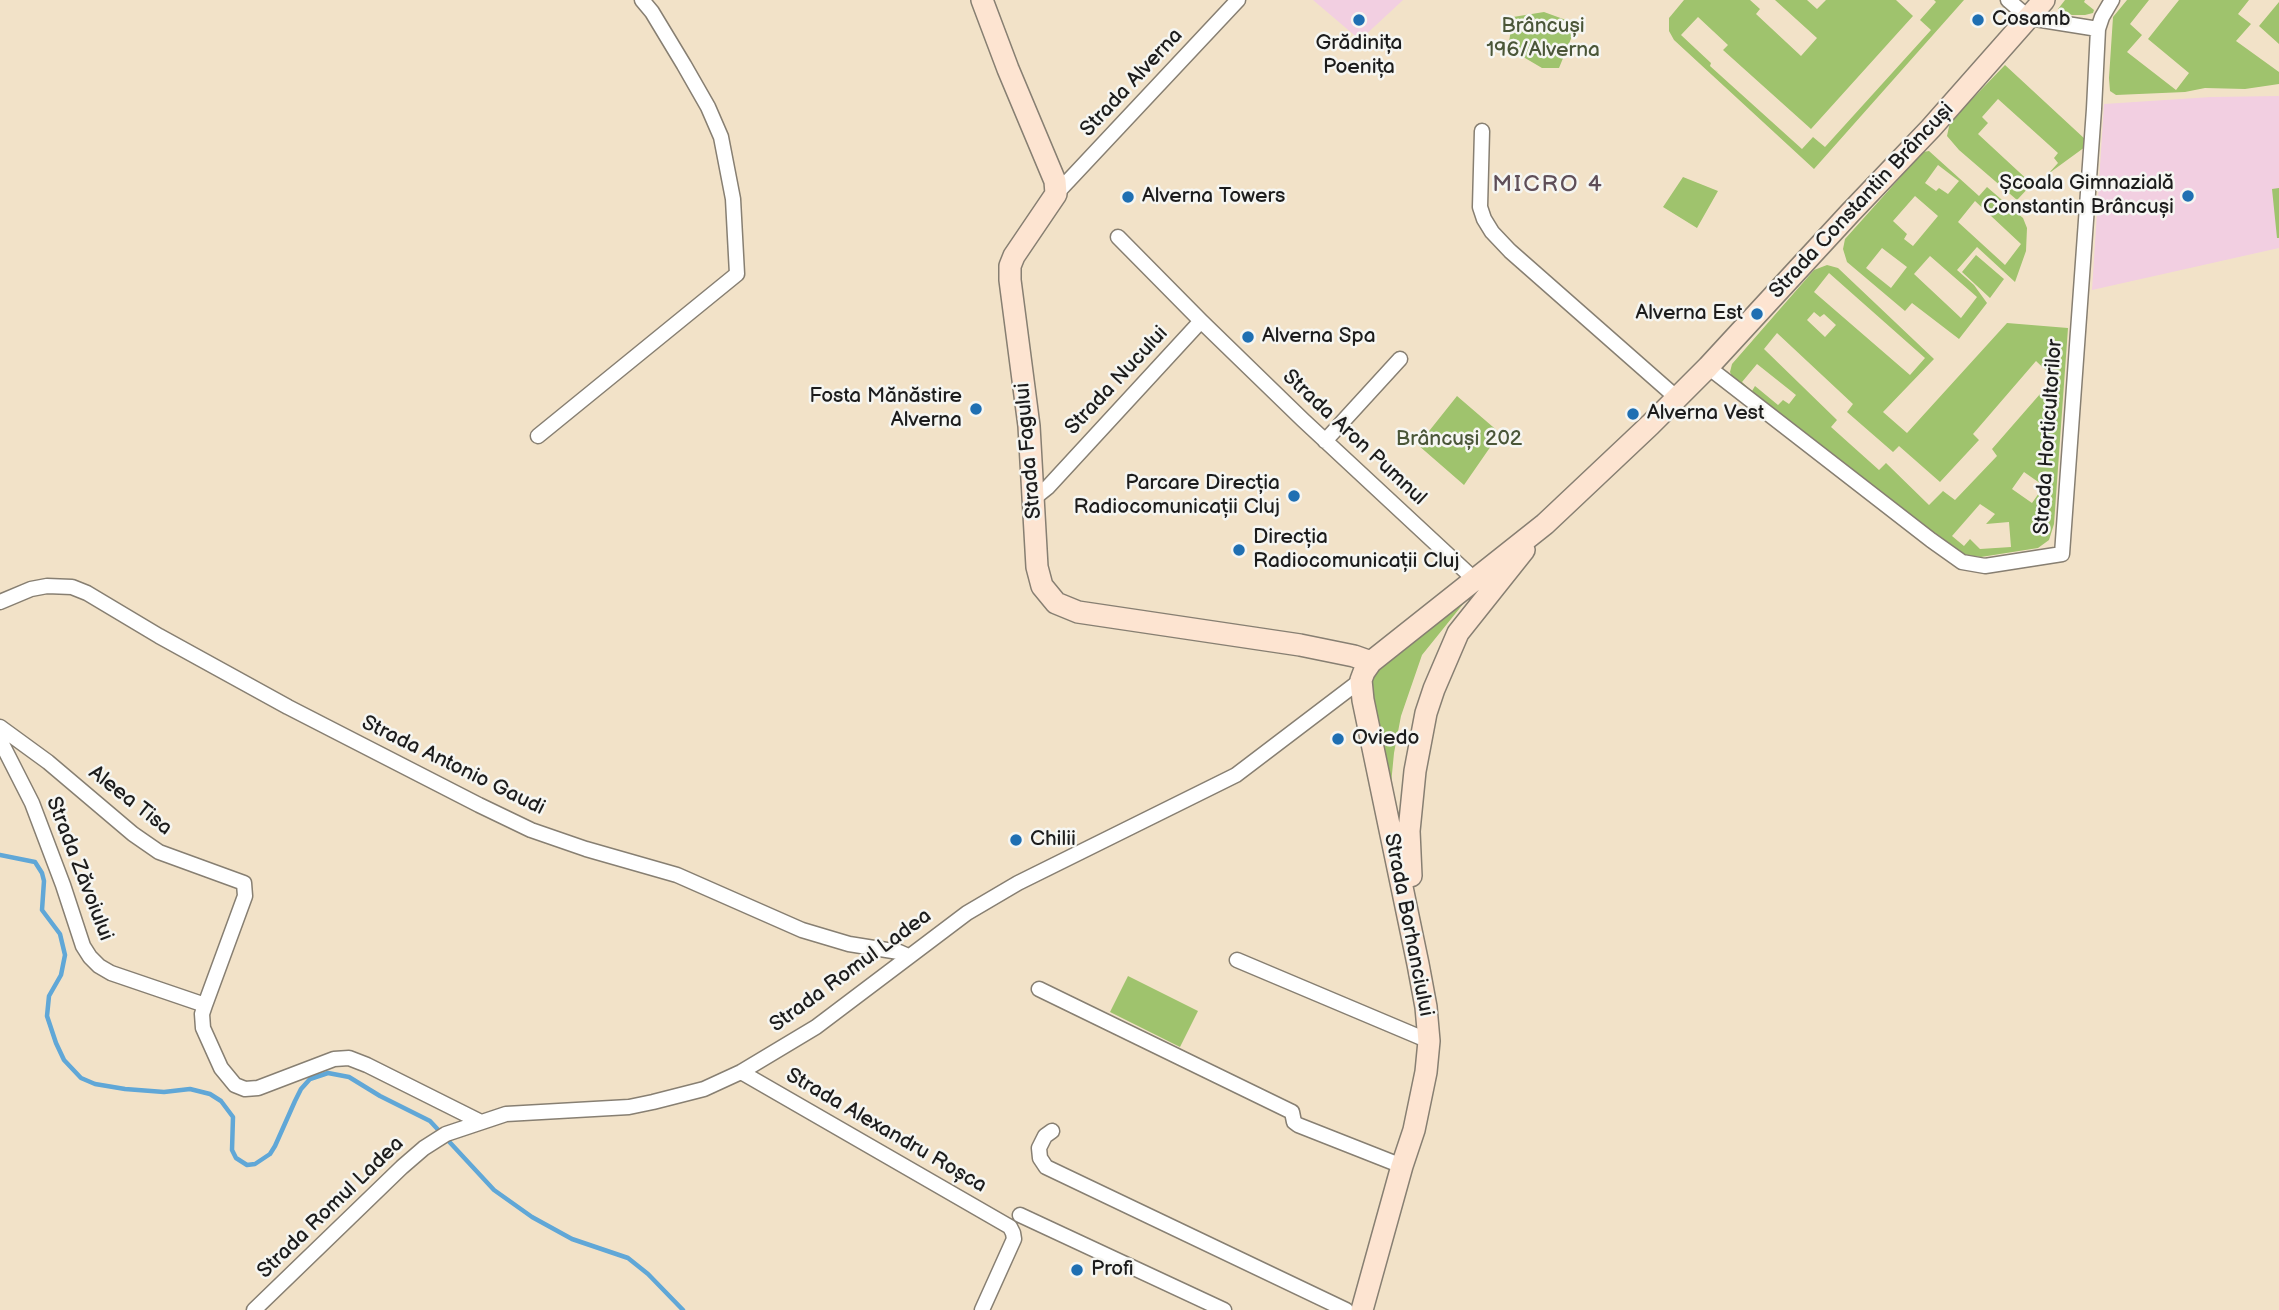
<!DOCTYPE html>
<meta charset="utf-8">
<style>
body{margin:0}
canvas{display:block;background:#f2e2c8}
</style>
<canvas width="2279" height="1310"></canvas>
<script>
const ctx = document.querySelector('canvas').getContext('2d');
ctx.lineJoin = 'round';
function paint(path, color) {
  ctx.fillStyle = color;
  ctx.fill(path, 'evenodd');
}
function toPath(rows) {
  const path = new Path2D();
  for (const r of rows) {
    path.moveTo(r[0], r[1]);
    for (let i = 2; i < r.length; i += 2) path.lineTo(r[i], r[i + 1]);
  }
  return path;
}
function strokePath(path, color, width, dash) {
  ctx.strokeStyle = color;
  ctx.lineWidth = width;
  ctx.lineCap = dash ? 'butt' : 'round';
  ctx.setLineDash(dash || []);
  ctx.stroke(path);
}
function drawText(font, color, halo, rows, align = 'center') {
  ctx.font = font + ' "Balsamiq Sans",sans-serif';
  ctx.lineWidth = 5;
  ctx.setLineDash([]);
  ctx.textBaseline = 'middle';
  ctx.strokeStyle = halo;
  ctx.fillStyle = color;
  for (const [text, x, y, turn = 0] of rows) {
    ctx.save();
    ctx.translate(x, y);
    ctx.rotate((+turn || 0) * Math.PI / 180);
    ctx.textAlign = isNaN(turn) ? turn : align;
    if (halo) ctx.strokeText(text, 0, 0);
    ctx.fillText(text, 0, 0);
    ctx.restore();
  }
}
const built = toPath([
 [1313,0,1403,0,1360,40],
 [2279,96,2279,248,2092,290,2104,104,2211,97]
]);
const green = toPath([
 [1684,0,1750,0,1760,9,1756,14,1801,56,1817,38,1775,0,1807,0,1817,9,1826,0,1896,0,1913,16,1811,129,1723,50,1728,45,1698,17,1681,35,1711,63,1710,66,1802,149,1813,137,1825,147,1931,30,1920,20,1936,2,1934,0,1964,0,1814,169,1674,40,1669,31,1669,18],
 [2065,0,2085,0,2084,2,2094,10,2093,13,2085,15,2072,15,2062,12,2058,9],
 [2127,0,2149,0,2130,24,2142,35,2127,52,2176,90,2189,73,2148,39,2179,0,2249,0,2238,14,2251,24,2236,41,2279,72,2279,84,2245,89,2205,88,2185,92,2116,95,2110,91,2109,78,2113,17],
 [2279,2,2279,44,2259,26],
 [1544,12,1577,24,1559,68,1542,68,1508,48,1513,17],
 [2005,65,2086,140,2085,147,2048,174,2058,163,2054,158,2058,153,1998,99,1982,117,1988,123,1978,134,2032,184,2017,200,1959,150,1947,136,1950,122],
 [1929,151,1979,196,1987,187,2023,218,2027,228,2026,251,2015,282,1977,247,1957,270,1974,285,1987,303,1959,339,1912,303,1905,311,1847,262,1843,249,1845,239,1923,152],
 [1938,165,1959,181,1948,194,1939,188,1936,191,1925,183],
 [1915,196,1938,216,1913,246,1904,239,1907,234,1893,221],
 [1975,201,2021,244,2005,265,1958,222],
 [1882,248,1907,267,1891,288,1866,268],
 [1930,256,1977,297,1961,318,1914,274],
 [1683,177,1718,191,1697,228,1663,207],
 [2279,188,2279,238,2277,238,2272,189],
 [1976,255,2004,279,1990,298,1962,272],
 [1827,265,1838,268,1934,359,1883,412,1907,433,2007,323,2068,328,2054,524,2049,540,2038,548,1981,557,1964,555,1936,537,1734,381,1730,372,1732,364,1814,270],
 [1829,273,1925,358,1910,375,1814,292],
 [1814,312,1820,317,1824,314,1836,325,1825,337,1807,320],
 [1777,333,1853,404,1847,412,1893,452,1899,446,1940,482,1979,440,1973,434,2036,361,2054,378,1992,449,1997,456,1955,500,1943,491,1929,505,1886,463,1879,470,1831,427,1837,420,1764,349],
 [1757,364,1796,395,1789,404,1783,400,1778,405,1755,386,1752,391,1742,382],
 [2024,472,2044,486,2032,503,2012,489],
 [1980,504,1995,514,1986,524,2009,522,2011,547,1980,549,1970,539,1964,546,1952,536],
 [1457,396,1500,433,1464,485,1418,445],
 [1480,583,1422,655,1401,716,1394,753,1389,805,1370,704,1372,677,1394,655],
 [1128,976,1198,1011,1180,1047,1110,1012]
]);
const stream = toPath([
 [0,855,35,862,42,873,44,881,42,910,60,934,65,955,61,975,49,996,47,1016,56,1043,64,1060,81,1078,95,1084,125,1089,164,1092,190,1089,210,1094,221,1101,233,1117,232,1150,236,1158,247,1165,255,1164,270,1154,275,1146,295,1101,301,1089,310,1079,328,1073,349,1077,380,1096,430,1121,494,1190,532,1217,572,1239,628,1258,648,1274,683,1310]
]);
const street = toPath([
 [2008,0,2029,18,2098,29],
 [1482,131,1480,207,1484,219,1492,232,1510,251,1677,398],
 [1056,194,1238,0],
 [1118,237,1201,321,1303,420,1474,579],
 [1708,367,1931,540,1962,562,1985,566,2062,554,2094,109,2098,29,2102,17,2112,0],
 [538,436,737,274,733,199,721,137,708,107,684,65,652,12,642,0],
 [1325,441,1400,359],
 [1033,499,1048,487,1201,321],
 [0,602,31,589,47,586,72,587,87,593,159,636,288,707,479,805,531,830,586,849,677,875,802,930,849,944,899,952,908,956],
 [0,727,48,762,133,834,159,852,244,883,245,896,205,1005],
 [0,740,32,803,63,885,83,946,90,957,99,966,111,973,205,1005,202,1014,203,1028,221,1068,235,1085,245,1089,258,1088,334,1059,349,1058,367,1065,481,1122],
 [1237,960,1429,1041],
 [1039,989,1292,1112,1294,1122,1298,1125,1402,1166],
 [741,1072,1010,1227,1013,1233,1014,1239,982,1310],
 [1052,1131,1045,1136,1039,1148,1040,1158,1046,1167,1346,1310],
 [1020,1215,1224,1310],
 [254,1310,402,1167,424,1148,446,1134,506,1114,629,1107,653,1102,704,1089,741,1072,816,1027,967,913,1018,883,1236,775,1361,680]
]);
const secondary = toPath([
 [982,0,1008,69,1055,181,1056,194,1014,256,1010,266,1010,280,1029,426,1037,567,1042,586,1056,603,1078,612,1300,645,1354,656,1371,662],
 [1411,876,1409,831,1415,771,1426,713,1434,689,1458,633,1524,550],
 [1362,1310,1402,1166,1414,1130,1426,1072,1429,1041,1426,1007,1418,964,1363,700,1361,680,1364,672,1371,662,1545,524,1650,425,1708,367,1850,213,1931,128,2044,0]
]);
const markers = [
 [1359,20,7,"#1f6fb2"],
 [1978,20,7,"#1f6fb2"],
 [2188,196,7,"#1f6fb2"],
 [1128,197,7,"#1f6fb2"],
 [1757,314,7,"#1f6fb2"],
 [1248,337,7,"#1f6fb2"],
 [976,409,7,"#1f6fb2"],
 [1633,414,7,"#1f6fb2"],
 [1294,496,7,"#1f6fb2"],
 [1239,550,7,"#1f6fb2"],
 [1338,739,7,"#1f6fb2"],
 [1016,840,7,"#1f6fb2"],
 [1077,1270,7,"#1f6fb2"]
];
const poiNames = [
 ["Cosamb",1992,20],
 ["Grădinița",1359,44,"center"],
 ["Poenița",1359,68,"center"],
 ["Școala Gimnazială",2174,184,"right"],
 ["Constantin Brâncuși",2174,208,"right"],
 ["Alverna Towers",1142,197],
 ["Alverna Est",1743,314,"right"],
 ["Alverna Spa",1262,337],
 ["Fosta Mănăstire",962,397,"right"],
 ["Alverna",962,421,"right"],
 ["Alverna Vest",1647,414],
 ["Parcare Direcția",1280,484,"right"],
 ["Radiocomunicații Cluj",1280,508,"right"],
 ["Direcția",1253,538],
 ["Radiocomunicații Cluj",1253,562],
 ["Oviedo",1352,739],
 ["Chilii",1030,840],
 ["Profi",1091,1270]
];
const parkNames = [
 ["Brâncuși",1543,27],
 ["196/Alverna",1543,51],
 ["Brâncuși 202",1459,440]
];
const streetNames = [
 ["Strada Alverna",1132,83,-47],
 ["Strada Constantin Brâncuși",1862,201,-47],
 ["Strada Nucului",1117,381,-47],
 ["Strada Horticultorilor",2049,437,-86],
 ["Strada Aron Pumnul",1354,438,43],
 ["Strada Fagului",1029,451,-95],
 ["Strada Antonio Gaudi",453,766,26],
 ["Aleea Tisa",130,801,38],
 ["Strada Zăvoiului",79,869,69],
 ["Strada Borhanciului",1408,925,79],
 ["Strada Romul Ladea",851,971,-36],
 ["Strada Alexandru Roșca",886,1131,30],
 ["Strada Romul Ladea",331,1208,-44]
];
const neighbourhoodNames = [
 ["MICRO 4",1548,185]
];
paint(built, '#f2cfe1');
paint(green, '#9fc36d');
strokePath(stream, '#60a7d7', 4.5);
strokePath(street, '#877f72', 17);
strokePath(secondary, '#877f72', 24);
strokePath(street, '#fff', 14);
strokePath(secondary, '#fde4d1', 21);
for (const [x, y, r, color] of markers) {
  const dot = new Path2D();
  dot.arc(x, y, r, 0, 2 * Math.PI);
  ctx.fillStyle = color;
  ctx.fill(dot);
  strokePath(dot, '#f6f6f2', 2.5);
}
drawText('21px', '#1c1c1c', '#f6f6f2', poiNames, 'left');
drawText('21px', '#4a5638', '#f6f6f2', parkNames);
drawText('21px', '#1c1c1c', '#f6f6f2', streetNames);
ctx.letterSpacing = '2px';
drawText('23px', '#5f4e58', '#f6f6f2', neighbourhoodNames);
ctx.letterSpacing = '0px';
</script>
